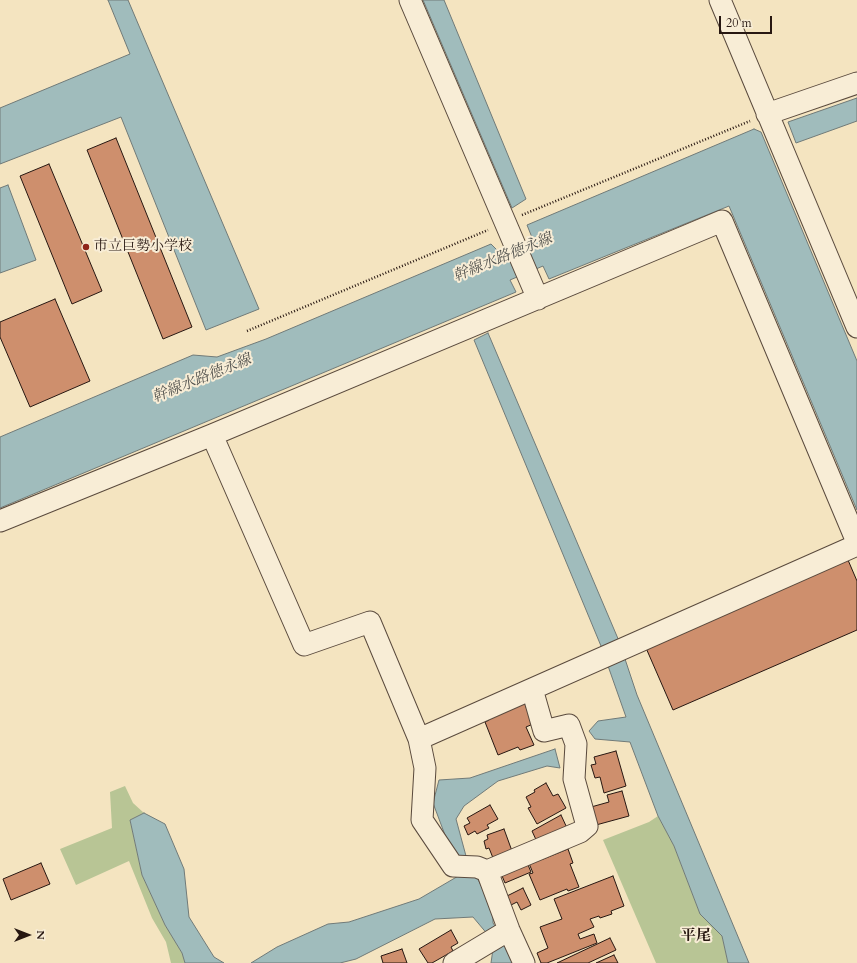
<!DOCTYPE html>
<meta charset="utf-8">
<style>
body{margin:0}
#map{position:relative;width:857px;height:963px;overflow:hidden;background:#f4e4c0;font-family:Cardo,serif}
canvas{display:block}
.north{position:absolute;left:8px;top:915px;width:40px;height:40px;-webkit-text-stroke:3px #f8edd6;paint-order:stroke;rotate:90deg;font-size:11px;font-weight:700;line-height:16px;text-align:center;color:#271711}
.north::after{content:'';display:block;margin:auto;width:14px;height:18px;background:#271711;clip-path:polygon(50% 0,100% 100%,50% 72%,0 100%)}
.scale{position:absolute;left:719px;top:16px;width:53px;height:18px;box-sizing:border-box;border:2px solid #271711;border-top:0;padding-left:5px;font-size:12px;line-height:14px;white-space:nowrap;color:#271711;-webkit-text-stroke:3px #f8edd6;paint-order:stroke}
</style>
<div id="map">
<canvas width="857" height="963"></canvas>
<div class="north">N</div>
<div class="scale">20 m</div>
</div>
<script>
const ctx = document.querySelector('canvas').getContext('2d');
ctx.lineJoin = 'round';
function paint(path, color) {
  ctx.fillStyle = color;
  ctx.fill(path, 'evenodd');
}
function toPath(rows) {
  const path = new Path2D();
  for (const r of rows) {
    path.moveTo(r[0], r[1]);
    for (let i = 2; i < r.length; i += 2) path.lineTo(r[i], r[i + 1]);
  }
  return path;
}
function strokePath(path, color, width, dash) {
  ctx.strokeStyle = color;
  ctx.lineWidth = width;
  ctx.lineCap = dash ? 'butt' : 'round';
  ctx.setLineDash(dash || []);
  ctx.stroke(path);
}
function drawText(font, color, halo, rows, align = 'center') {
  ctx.font = font + ' Cardo,"Noto Serif JP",serif';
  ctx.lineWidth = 4;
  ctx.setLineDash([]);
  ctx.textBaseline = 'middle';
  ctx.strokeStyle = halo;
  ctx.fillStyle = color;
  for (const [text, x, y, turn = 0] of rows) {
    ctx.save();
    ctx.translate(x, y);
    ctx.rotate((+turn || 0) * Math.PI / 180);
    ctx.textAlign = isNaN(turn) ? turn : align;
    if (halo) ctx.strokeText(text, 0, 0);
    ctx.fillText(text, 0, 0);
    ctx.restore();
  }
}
const green = toPath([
 [125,786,133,803,144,813,130,820,142,875,165,925,182,953,185,963,171,963,166,942,152,918,129,861,76,885,60,849,112,828,110,792],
 [658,816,674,846,700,914,722,936,728,963,656,963,603,840,649,822]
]);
const water = toPath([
 [108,0,128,0,259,309,206,330,121,117,0,164,0,108,130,54,108,0],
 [423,0,444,0,526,199,512,208,423,0],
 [857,98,857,121,796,143,788,122,857,98],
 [754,129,761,132,857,361,857,510,729,206,549,279,543,266,510,280,516,292,0,508,0,437,193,355,217,357,266,339,491,244,499,252,533,240,527,225,754,129],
 [8,185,36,260,0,273,0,188,8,185],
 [488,333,619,641,637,695,749,963,728,963,722,936,700,914,674,846,658,816,630,742,595,739,589,731,598,721,626,717,601,646,474,340,488,333],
 [555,749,560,768,547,766,498,781,464,806,456,819,466,856,493,909,493,923,507,944,515,963,491,963,494,942,473,917,435,919,356,959,340,963,251,963,277,947,328,924,349,922,419,899,460,875,433,803,439,780,470,778,555,749],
 [144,813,165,824,184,869,189,917,214,957,224,963,185,963,182,953,165,925,142,875,130,820,144,813]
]);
const building = toPath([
 [116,138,192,327,163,339,87,150,116,138],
 [49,164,102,291,72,304,20,176,49,164],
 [55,299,90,381,30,407,0,337,0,322,55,299],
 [848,560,857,581,857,630,673,710,646,648,848,560],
 [524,702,533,724,526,727,534,745,520,750,518,747,498,755,485,722,489,720,487,716,524,702],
 [616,751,626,786,604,793,600,777,595,778,591,765,596,764,594,757,616,751],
 [546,783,553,796,558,794,566,808,537,824,528,808,531,807,526,797,535,792,534,790,546,783],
 [622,791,629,816,596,825,591,807,609,802,607,795,622,791],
 [490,805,498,819,487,825,489,828,477,834,475,831,468,835,464,826,470,823,467,818,490,805],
 [561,815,567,828,538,844,532,831,561,815],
 [504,829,512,851,493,858,489,848,486,849,484,841,488,839,487,835,504,829],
 [568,849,573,863,570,864,579,887,568,891,567,889,540,900,529,874,533,873,528,861,542,856,543,859,568,849],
 [526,860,531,872,505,883,500,871,526,860],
 [41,863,50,884,11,900,3,879,41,863],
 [613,876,624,906,611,911,612,914,600,918,599,916,590,919,594,927,578,934,580,939,594,934,597,943,547,963,541,963,537,953,548,948,540,927,562,919,554,899,613,876],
 [523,888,531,905,521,910,517,902,511,905,507,896,523,888],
 [451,930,458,943,451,947,453,951,432,963,428,963,419,949,451,930],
 [610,938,616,950,588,963,557,963,610,938],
 [402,949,407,963,383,963,381,956,402,949],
 [614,955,618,963,596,963,614,955]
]);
const path = toPath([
 [522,215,750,121],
 [247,331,488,230]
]);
const minor = toPath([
 [410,0,538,299],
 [720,0,857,327],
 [767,114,857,83],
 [212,435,304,645,370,622,419,739,425,768,422,820,453,866,477,867,487,871,509,930,524,963],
 [0,521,212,435,722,221,857,542],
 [419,739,857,545],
 [487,871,580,832,587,826,574,779,576,744,569,725,544,731,532,689],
 [454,963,509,930]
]);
const markers = [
 [86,247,4,"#8f2418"]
];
const poiNames = [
 ["市立巨勢小学校",94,247]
];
const waterNames = [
 ["幹線水路徳永線",503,258,-22],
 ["幹線水路徳永線",202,379,-22]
];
const neighbourhoodNames = [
 ["平尾",696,937]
];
paint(green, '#b8c595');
paint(water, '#a0bcbc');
strokePath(water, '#707a78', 1);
paint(building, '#ce8f6d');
strokePath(building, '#271711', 1);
strokePath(minor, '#5a4a3d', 23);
strokePath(path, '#271711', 2.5, [1, 2]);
strokePath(minor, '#f8edd6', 21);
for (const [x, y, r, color] of markers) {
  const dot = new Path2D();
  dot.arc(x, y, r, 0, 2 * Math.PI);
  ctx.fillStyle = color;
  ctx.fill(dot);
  strokePath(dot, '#f8edd6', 1.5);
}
drawText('14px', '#271711', '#f8edd6', poiNames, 'left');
drawText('italic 15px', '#51514d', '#f8edd6', waterNames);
drawText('bold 15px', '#271711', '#f8edd6', neighbourhoodNames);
</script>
